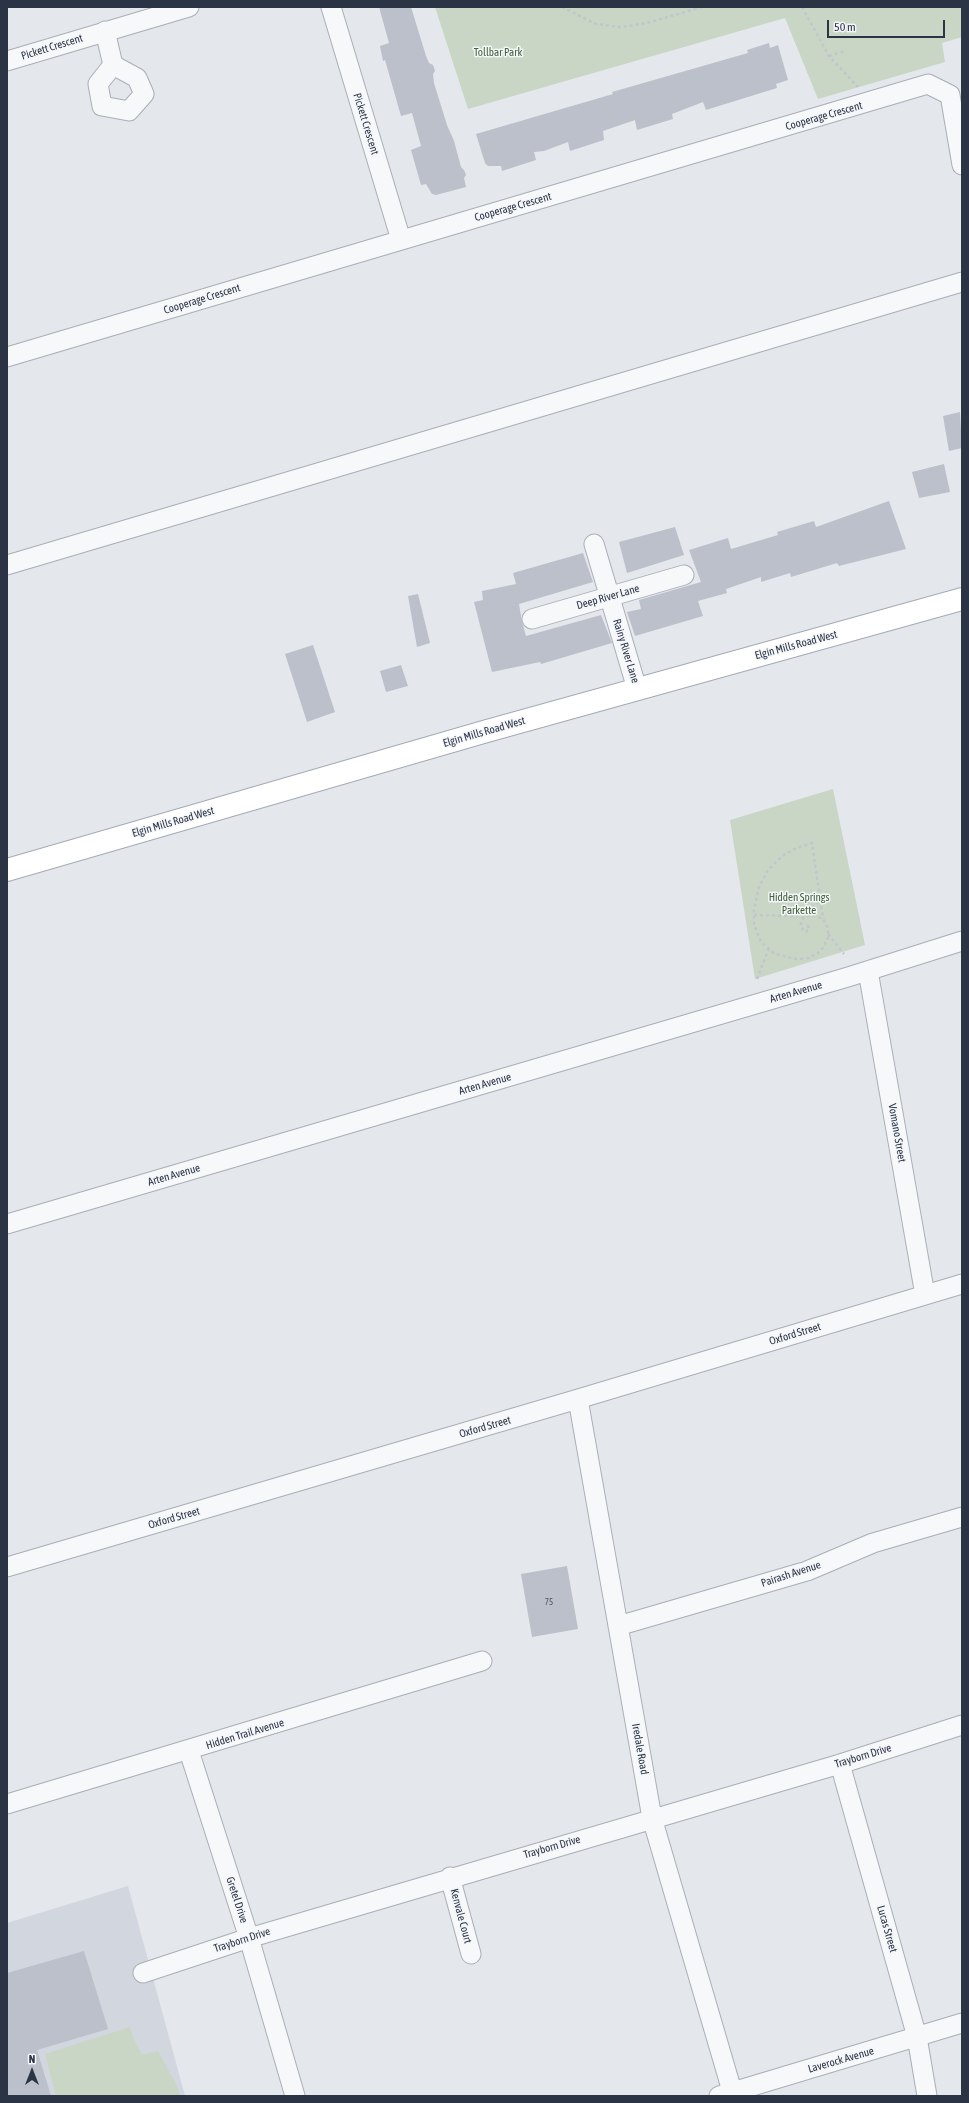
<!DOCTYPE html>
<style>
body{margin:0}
#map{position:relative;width:969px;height:2103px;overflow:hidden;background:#e4e7ec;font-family:"Asap Condensed",sans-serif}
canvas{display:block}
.frame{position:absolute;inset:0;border:8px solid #2b3445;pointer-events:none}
.north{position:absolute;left:12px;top:2051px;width:40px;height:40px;-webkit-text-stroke:3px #f4f6f9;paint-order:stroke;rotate:0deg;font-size:11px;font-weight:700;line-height:16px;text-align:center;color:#2b3445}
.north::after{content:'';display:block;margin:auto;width:14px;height:18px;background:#2b3445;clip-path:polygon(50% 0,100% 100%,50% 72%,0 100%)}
.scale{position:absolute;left:827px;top:20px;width:118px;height:18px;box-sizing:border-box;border:2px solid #2b3445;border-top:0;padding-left:5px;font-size:12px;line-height:14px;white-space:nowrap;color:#2b3445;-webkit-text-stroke:3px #f4f6f9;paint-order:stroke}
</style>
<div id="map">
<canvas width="969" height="2103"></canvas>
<div class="frame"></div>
<div class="north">N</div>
<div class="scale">50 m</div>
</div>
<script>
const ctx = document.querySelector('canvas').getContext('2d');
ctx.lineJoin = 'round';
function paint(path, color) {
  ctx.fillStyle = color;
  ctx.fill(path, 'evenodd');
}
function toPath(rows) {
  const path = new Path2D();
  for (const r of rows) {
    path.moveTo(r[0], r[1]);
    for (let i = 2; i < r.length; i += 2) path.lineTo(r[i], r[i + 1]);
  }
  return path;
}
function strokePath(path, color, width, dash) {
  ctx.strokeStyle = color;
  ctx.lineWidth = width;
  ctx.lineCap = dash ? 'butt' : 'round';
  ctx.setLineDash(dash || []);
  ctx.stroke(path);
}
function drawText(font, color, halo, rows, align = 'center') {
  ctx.font = font + ' "Asap Condensed",sans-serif';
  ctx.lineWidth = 3;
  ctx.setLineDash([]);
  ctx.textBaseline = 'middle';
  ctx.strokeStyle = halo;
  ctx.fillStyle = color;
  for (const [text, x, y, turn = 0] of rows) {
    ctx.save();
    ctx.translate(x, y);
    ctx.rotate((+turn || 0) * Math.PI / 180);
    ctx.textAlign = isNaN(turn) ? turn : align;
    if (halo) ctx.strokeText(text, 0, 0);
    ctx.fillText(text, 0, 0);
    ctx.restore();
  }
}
const built = toPath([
 [128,1886,185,2096,7,2096,7,1923]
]);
const green = toPath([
 [435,7,962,7,962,37,942,43,945,62,818,99,785,18,468,109],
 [833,789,865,945,755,979,730,820],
 [130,2027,134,2040,142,2055,158,2051,177,2086,180,2096,56,2096,45,2054]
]);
const building = toPath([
 [379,7,411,7,426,56,429,63,433,65,435,71,433,74,434,83,447,125,454,141,461,167,464,170,466,175,464,178,466,187,436,195,432,194,426,184,421,185,411,150,421,146,412,113,401,116,385,60,383,61,380,46,389,43],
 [769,43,770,48,778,45,788,80,776,84,777,88,706,110,703,102,672,114,673,119,637,130,635,120,603,131,604,140,570,151,568,142,544,151,534,152,536,160,502,171,501,166,488,166,485,163,476,134,613,94,612,92,748,53,747,50],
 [960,412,962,448,949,451,943,416],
 [944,464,950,492,919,498,912,472],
 [889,501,906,549,839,566,837,563,791,577,790,573,761,582,761,577,726,589,727,593,698,601,703,616,635,636,627,612,641,609,639,600,701,582,689,550,728,538,731,549,778,535,777,532,814,521,816,527],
 [675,527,684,555,627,573,619,542],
 [583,553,593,582,519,604,522,622,526,636,601,615,612,643,541,664,540,662,492,672,474,602,483,600,482,591,516,584,513,573],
 [418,594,430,643,417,647,408,596],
 [313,645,335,712,307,722,285,654],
 [401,665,408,686,386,692,380,671],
 [567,1566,578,1629,532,1637,521,1574],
 [84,1951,108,2029,37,2050,51,2096,7,2096,7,1973]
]);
const path = toPath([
 [562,7,596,24,621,27,647,23,702,7],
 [802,7,829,56,858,87],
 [829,56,845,51],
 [754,915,796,916,807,911,820,900],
 [808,925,809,930,805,932,801,927,801,921,805,916,813,915,823,919,828,928,828,938,821,951,809,958,795,959,775,954,761,942,754,924,754,909,759,887,768,870,782,856,794,849,812,843,823,919],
 [828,934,844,954],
 [757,979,769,948]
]);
const minor = toPath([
 [331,7,401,240],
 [105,31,113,65,98,84,102,106,129,111,144,94,137,78,113,65],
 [7,61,189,7],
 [7,357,928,84,950,95,962,165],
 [594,544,637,689],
 [7,565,962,282],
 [532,619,684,575],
 [868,971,925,1295],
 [7,1224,848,977,962,941],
 [578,1399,652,1818,732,2091],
 [7,1567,578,1399,962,1284],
 [618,1626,807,1571,873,1543,962,1517],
 [189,1751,249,1938,295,2096],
 [840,1764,917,2037,927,2096],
 [7,1804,482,1661],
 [450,1877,471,1954],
 [143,1973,249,1938,840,1764,962,1725],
 [719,2096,962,2023]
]);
const major = toPath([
 [7,870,487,731,962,599]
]);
const numberNames = [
 ["75",549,1602]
];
const streetNames = [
 ["Pickett Crescent",52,47,-17],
 ["Cooperage Crescent",824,116,-16],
 ["Pickett Crescent",366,124,73],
 ["Cooperage Crescent",513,207,-16],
 ["Cooperage Crescent",202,299,-17],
 ["Deep River Lane",608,597,-16],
 ["Elgin Mills Road West",796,645,-15],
 ["Rainy River Lane",626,651,73],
 ["Elgin Mills Road West",484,732,-16],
 ["Elgin Mills Road West",173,822,-16],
 ["Arten Avenue",796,992,-16],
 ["Arten Avenue",485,1084,-16],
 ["Vomano Street",897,1133,80],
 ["Arten Avenue",174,1175,-16],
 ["Oxford Street",795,1334,-17],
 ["Oxford Street",485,1427,-16],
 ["Oxford Street",174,1518,-16],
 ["Pairash Avenue",791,1574,-18],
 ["Hidden Trail Avenue",245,1734,-17],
 ["Iredale Road",640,1749,80],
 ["Trayborn Drive",863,1756,-17],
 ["Trayborn Drive",552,1847,-16],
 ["Gretel Drive",237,1900,72],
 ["Kenvale Court",461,1916,75],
 ["Lucas Street",887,1929,74],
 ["Trayborn Drive",242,1940,-18],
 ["Laverock Avenue",841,2060,-16]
];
const parkNames = [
 ["Tollbar Park",498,53],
 ["Hidden Springs",799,898],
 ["Parkette",799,911]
];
paint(built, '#d2d6de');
paint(green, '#c9d6c5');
paint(building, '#bbc0ca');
strokePath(minor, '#a9aeb7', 21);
strokePath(major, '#a3abb8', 24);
strokePath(path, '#c2c5cb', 2.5, [3, 3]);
strokePath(minor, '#f7f8fa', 19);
strokePath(major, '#fff', 22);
drawText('9px', '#4f5766', null, numberNames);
drawText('11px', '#2b3445', '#f4f6f9', streetNames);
drawText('11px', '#3f6138', '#f4f6f9', parkNames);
</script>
